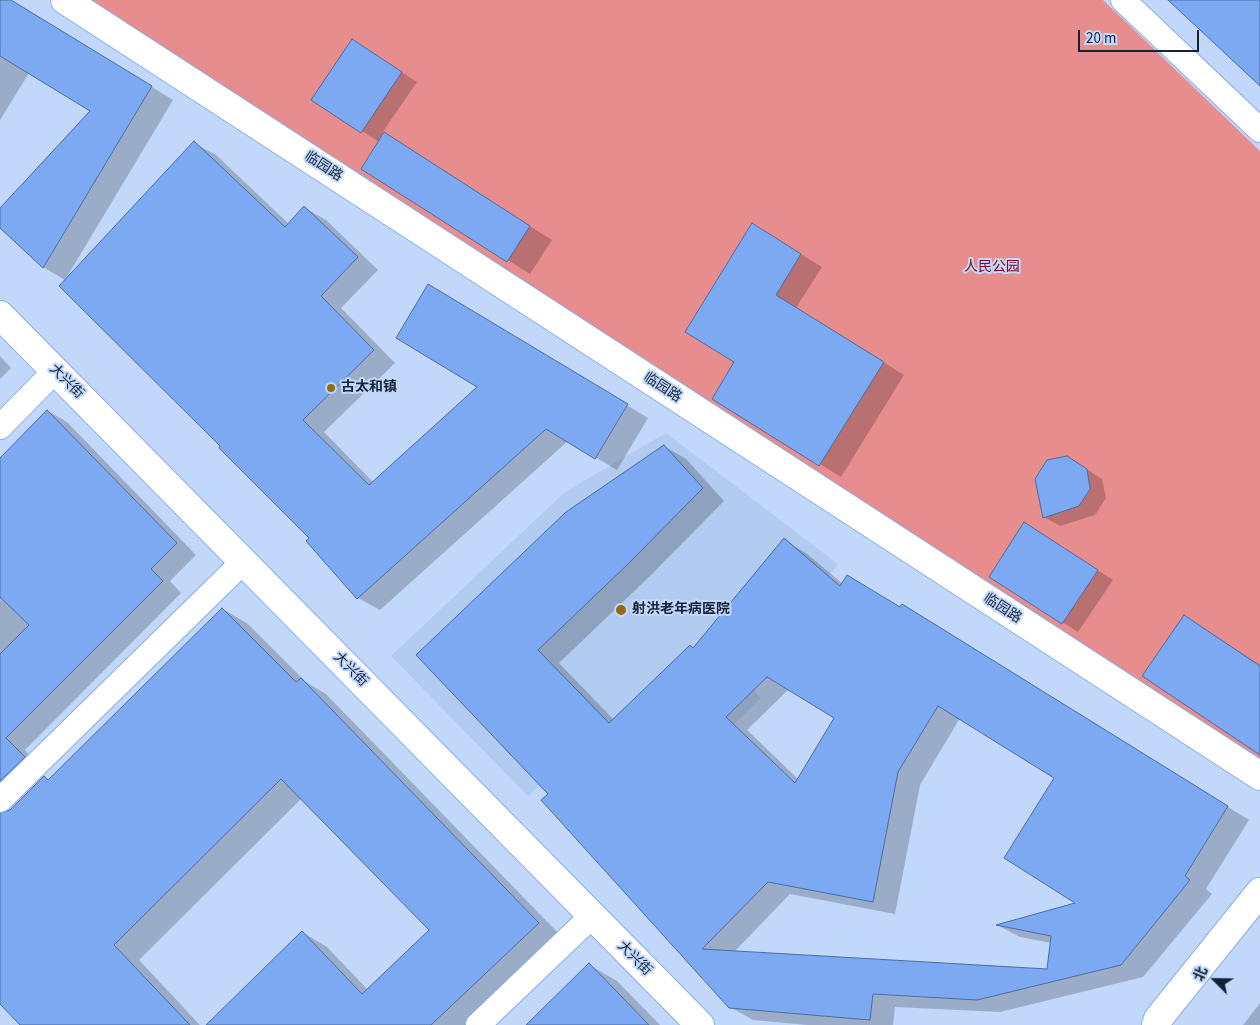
<!DOCTYPE html>
<meta charset="utf-8">
<style>
body{margin:0}
#map{position:relative;width:1260px;height:1025px;overflow:hidden;background:#c1d8fb;font-family:"Source Sans 3","Noto Sans SC",sans-serif}
canvas{display:block}
.north{position:absolute;left:1190px;top:955px;width:50px;height:50px;-webkit-text-stroke:4px #c1d8fb;paint-order:stroke;rotate:293deg;font-size:14px;font-weight:700;line-height:20px;text-align:center;color:#142238}
.north::after{content:'';display:block;margin:auto;width:18px;height:22px;background:#142238;clip-path:polygon(50% 0,100% 100%,50% 72%,0 100%)}
.scale{position:absolute;left:1078px;top:30px;width:121px;height:22px;box-sizing:border-box;border:2px solid #142238;border-top:0;padding-left:6px;font-size:15px;line-height:18px;white-space:nowrap;color:#142238;-webkit-text-stroke:4px #c1d8fb;paint-order:stroke}
</style>
<div id="map">
<canvas width="1260" height="1025"></canvas>
<div class="north">北</div>
<div class="scale">20 m</div>
</div>
<script>
const ctx = document.querySelector('canvas').getContext('2d');
ctx.lineJoin = 'round';
function paint(path, color) {
  ctx.fillStyle = color;
  ctx.fill(path, 'evenodd');
}
function toPath(rows) {
  const path = new Path2D();
  for (const r of rows) {
    path.moveTo(r[0], r[1]);
    for (let i = 2; i < r.length; i += 2) path.lineTo(r[i], r[i + 1]);
  }
  return path;
}
function strokePath(path, color, width, dash) {
  ctx.strokeStyle = color;
  ctx.lineWidth = width;
  ctx.lineCap = dash ? 'butt' : 'round';
  ctx.setLineDash(dash || []);
  ctx.stroke(path);
}
function drawText(font, color, halo, rows, align = 'center') {
  ctx.font = font + ' "Source Sans 3","Noto Sans SC",sans-serif';
  ctx.lineWidth = 4;
  ctx.setLineDash([]);
  ctx.textBaseline = 'middle';
  ctx.strokeStyle = halo;
  ctx.fillStyle = color;
  for (const [text, x, y, turn = 0] of rows) {
    ctx.save();
    ctx.translate(x, y);
    ctx.rotate((+turn || 0) * Math.PI / 180);
    ctx.textAlign = isNaN(turn) ? turn : align;
    if (halo) ctx.strokeText(text, 0, 0);
    ctx.fillText(text, 0, 0);
    ctx.restore();
  }
}
const built = toPath([
 [666,433,838,564,745,681,761,698,655,801,592,739,528,796,391,656,565,492]
]);
const green = toPath([
 [89,0,1103,0,1260,151,1260,761]
]);
const shadow = toPath([
 [0,0,10,0,173,100,65,280,43,267,0,226,0,210,92,111,29,73,0,120],
 [352,40,417,82,382,133,552,240,530,274,362,168,379,142,313,100],
 [194,143,216,155,289,224,305,208,326,220,378,270,341,308,395,363,324,432,373,482,479,387,450,298,648,418,617,470,568,441,380,610,358,598,311,538],
 [773,237,822,267,796,308,904,375,841,477,714,399,736,362],
 [0,356,11,368,0,379],
 [48,411,67,422,196,555,170,581,181,593,25,750,43,769,0,801,0,459],
 [664,446,686,459,724,501,650,576,559,663,614,720,694,649,784,540,806,553,843,584,924,618,1249,820,1206,889,1212,894,1143,977,1000,1012,895,1007,893,1025,807,1025,753,1020,730,1007,550,794,418,655],
 [789,689,835,717,798,779,747,730],
 [960,718,1056,778,1078,903,999,926,1020,937,1051,943,1048,971,734,952,790,894,895,914,920,785],
 [1083,467,1102,479,1106,498,1095,515,1060,526,1044,517],
 [1025,524,1113,580,1078,632,990,576],
 [223,609,248,624,306,682,326,694,563,938,472,1025,208,1025,302,932,327,947,368,990,431,930,302,798,139,960,200,1025,22,1025,0,1002,0,829,7,813,44,778,49,781],
 [1184,616,1260,665,1260,754],
 [589,965,617,981,660,1025,527,1025],
 [1260,1003,1260,1025,1243,1025]
]);
const building = toPath([
 [0,0,11,0,152,86,43,268,0,228,0,208,90,111,0,56,0,0],
 [1168,0,1260,0,1260,86,1168,0],
 [352,39,402,72,361,133,311,100,352,39],
 [384,132,530,226,507,262,361,169,384,132],
 [194,141,285,227,304,206,358,257,321,296,374,350,303,420,369,485,477,387,396,338,428,284,628,404,595,459,546,429,357,599,306,541,309,538,219,448,220,446,59,286,194,141],
 [752,223,801,254,776,295,884,362,819,466,712,399,734,362,685,332,752,223],
 [47,410,177,543,151,569,163,581,6,738,25,757,0,781,0,654,29,625,0,597,0,458,47,410],
 [664,445,703,488,628,564,538,650,609,723,690,645,693,648,784,538,840,586,847,575,900,607,902,604,1228,806,1185,876,1190,880,1121,965,977,1000,873,994,870,1020,729,1008,541,800,548,794,416,655,566,512,664,445],
 [767,677,834,718,795,783,726,717,767,677],
 [938,706,1054,778,1004,858,1075,903,996,925,1051,936,1047,969,702,949,768,882,873,902,898,772,938,706],
 [1067,456,1087,469,1090,489,1079,506,1043,518,1035,479,1047,460,1067,456],
 [1024,522,1098,570,1062,624,989,577,1024,522],
 [222,608,296,682,301,678,539,923,431,1025,206,1025,302,931,362,994,429,930,281,779,114,945,190,1025,20,1025,0,1004,0,813,10,810,44,776,48,780,222,608],
 [1184,615,1260,666,1260,755,1142,676,1184,615],
 [589,963,649,1025,526,1025,589,963]
]);
const lane = toPath([
 [1123,0,1260,130],
 [0,427,55,371],
 [0,800,243,562],
 [478,1025,592,916]
]);
const street = toPath([
 [65,0,1260,776],
 [0,315,700,1025],
 [1156,1025,1158,1019,1260,892]
]);
const markers = [
 [331,388,5,"#946a15"],
 [621,610,6,"#946a15"]
];
const streetNames = [
 ["临园路",323,167,33],
 ["大兴街",66,382,45],
 ["临园路",662,388,33],
 ["临园路",1002,609,33],
 ["大兴街",350,670,45],
 ["大兴街",634,959,45]
];
const parkNames = [
 ["人民公园",992,268]
];
const poiNames = [
 ["古太和镇",341,388],
 ["射洪老年病医院",632,610]
];
paint(built, '#b2cbf1');
paint(green, '#e88d8d');
paint(shadow, '#0003');
paint(building, '#7ca9f1');
strokePath(building, '#4c6ca1', 1);
strokePath(lane, '#89ade6', 26);
strokePath(street, '#89ade6', 30);
strokePath(lane, '#fff', 24);
strokePath(street, '#fff', 28);
for (const [x, y, r, color] of markers) {
  const dot = new Path2D();
  dot.arc(x, y, r, 0, 2 * Math.PI);
  ctx.fillStyle = color;
  ctx.fill(dot);
  strokePath(dot, '#c1d8fb', 2);
}
drawText('14px', '#142238', '#c1d8fb', streetNames);
drawText('14px', '#800c21', '#c1d8fb', parkNames);
drawText('bold 14px', '#142238', '#c1d8fb', poiNames, 'left');
</script>
